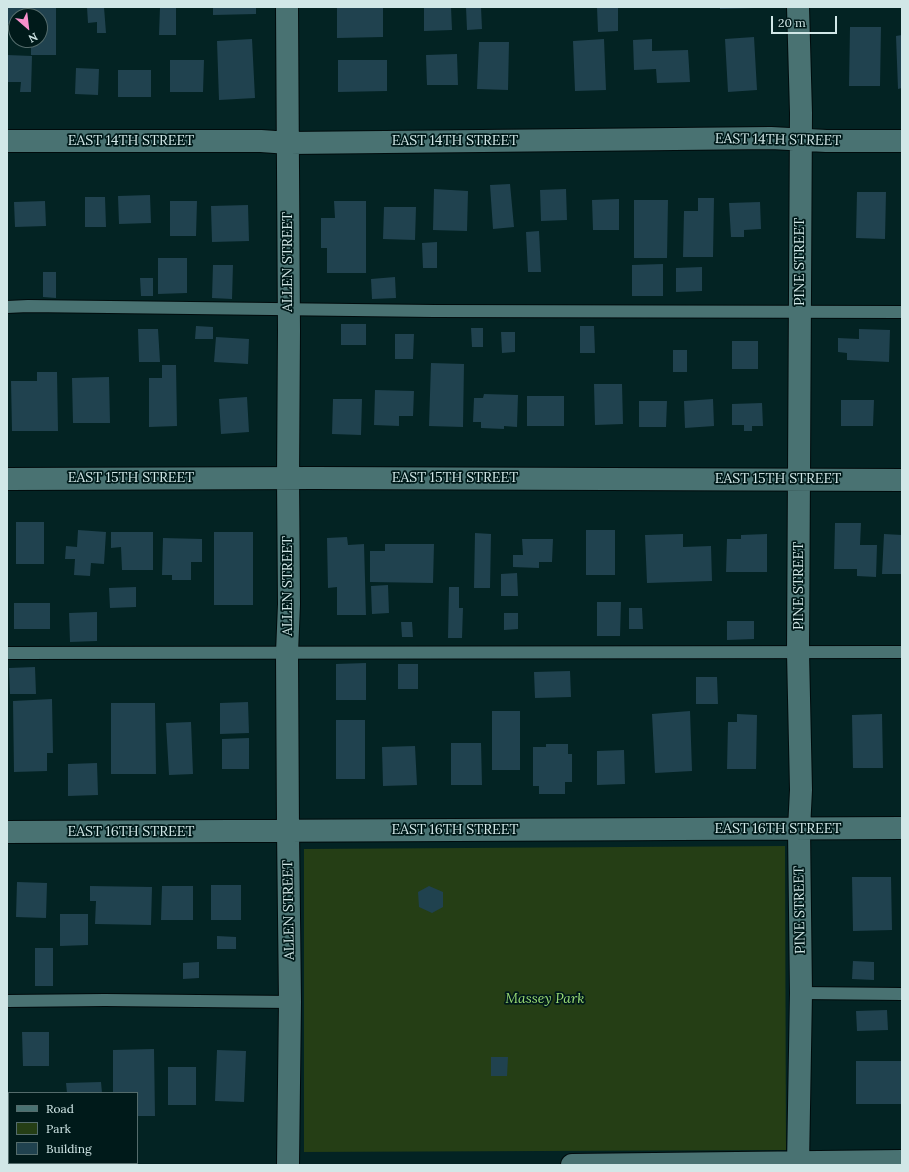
<!DOCTYPE html>
<style>
body{margin:0}
#map{position:relative;width:909px;height:1172px;overflow:hidden;background:#032323;font-family:Lora,serif}
canvas{display:block}
.frame{position:absolute;inset:0;border:8px solid #d1e7e7;pointer-events:none}
.legend{position:absolute;left:8px;top:1092px;width:130px;height:72px;box-sizing:border-box;background:#001a1a;border:1px solid #546c6c;margin:0;padding:5px 7px;list-style:none;font-size:12px;color:#d1e7e7}
.legend li{display:flex;align-items:center;gap:8px;height:20px}
.legend b{width:20px;border:1px solid #546c6c}
.north{position:absolute;left:8px;top:8px;width:40px;height:40px;box-sizing:border-box;background:#001a1a;border:1px solid #546c6c;border-radius:50%;rotate:152deg;font-size:11px;font-weight:700;line-height:16px;text-align:center;color:#d1e7e7}
.north::after{content:'';display:block;margin:auto;width:14px;height:18px;background:#f890cc;clip-path:polygon(50% 0,100% 100%,50% 72%,0 100%)}
.scale{position:absolute;left:771px;top:16px;width:66px;height:18px;box-sizing:border-box;border:2px solid #d1e7e7;border-top:0;padding-left:5px;font-size:12px;line-height:14px;white-space:nowrap;color:#d1e7e7;-webkit-text-stroke:3px #001a1a;paint-order:stroke}
</style>
<div id="map">
<canvas width="909" height="1172"></canvas>
<div class="frame"></div>
<ul class="legend">
<li><b style="height:5px;background:#497272"></b>Road</li>
<li><b style="height:11px;background:#253e15"></b>Park</li>
<li><b style="height:11px;background:#20424f"></b>Building</li>
</ul>
<div class="north">N</div>
<div class="scale">20 m</div>
</div>
<script>
const ctx = document.querySelector('canvas').getContext('2d');
ctx.lineJoin = 'round';
function paint(path, color) {
  ctx.fillStyle = color;
  ctx.fill(path, 'evenodd');
}
function toPath(rows) {
  const path = new Path2D();
  for (const r of rows) {
    path.moveTo(r[0], r[1]);
    for (let i = 2; i < r.length; i += 2) path.lineTo(r[i], r[i + 1]);
  }
  return path;
}
function strokePath(path, color, width, dash) {
  ctx.strokeStyle = color;
  ctx.lineWidth = width;
  ctx.lineCap = dash ? 'butt' : 'round';
  ctx.setLineDash(dash || []);
  ctx.stroke(path);
}
function drawText(font, color, halo, rows, align = 'center') {
  ctx.font = font + ' Lora,serif';
  ctx.lineWidth = 3.5;
  ctx.setLineDash([]);
  ctx.textBaseline = 'middle';
  ctx.strokeStyle = halo;
  ctx.fillStyle = color;
  for (const [text, x, y, turn = 0] of rows) {
    ctx.save();
    ctx.translate(x, y);
    ctx.rotate((+turn || 0) * Math.PI / 180);
    ctx.textAlign = isNaN(turn) ? turn : align;
    if (halo) ctx.strokeText(text, 0, 0);
    ctx.fillText(text, 0, 0);
    ctx.restore();
  }
}
const green = toPath([
 [785,846,786,1150,304,1152,304,849]
]);
const building = toPath([
 [7,7,56,7,56,55,31,55,31,40,40,40,40,16,16,16,16,24,7,24],
 [87,7,104,7,106,33,97,33,97,22,88,23],
 [160,7,176,7,176,35,159,35],
 [213,7,256,7,256,14,213,15],
 [337,7,383,7,383,37,337,38],
 [424,7,451,7,452,30,424,31],
 [466,7,481,7,482,29,467,30],
 [597,7,618,7,618,31,598,32],
 [720,7,755,7,755,8,720,9],
 [850,27,881,27,880,86,849,86],
 [902,35,902,88,898,89,896,36],
 [754,37,757,90,728,92,725,39],
 [252,39,255,98,219,100,217,41],
 [604,39,606,90,575,91,573,41],
 [652,39,652,51,688,50,690,82,657,83,656,69,634,70,633,40],
 [479,42,509,42,508,90,477,89],
 [457,54,458,85,427,85,426,55],
 [7,55,32,56,31,92,20,92,21,82,7,82],
 [170,60,204,60,203,92,170,92],
 [338,60,387,60,387,91,338,92],
 [76,68,99,69,98,95,75,94],
 [118,70,151,70,151,97,118,97],
 [510,184,514,227,493,229,490,185],
 [434,189,468,191,467,231,433,230],
 [566,189,567,220,541,221,540,190],
 [857,192,886,192,885,239,856,238],
 [150,195,151,223,119,224,118,196],
 [85,197,105,197,106,227,85,227],
 [698,198,714,198,713,257,683,257,684,211,698,211],
 [619,199,619,230,593,230,592,200],
 [634,200,668,200,667,258,634,258],
 [45,201,46,226,15,227,14,202],
 [170,201,197,201,196,236,170,236],
 [334,201,366,201,366,273,327,273,327,248,321,248,321,218,335,218],
 [760,202,761,229,744,230,744,237,731,237,729,203],
 [248,205,249,241,212,242,211,206],
 [384,207,416,207,415,240,383,239],
 [539,231,541,272,528,272,526,232],
 [437,242,437,268,423,268,422,243],
 [158,258,187,258,187,293,158,294],
 [663,264,663,296,632,296,632,265],
 [213,265,233,265,232,299,212,298],
 [702,267,702,291,676,292,676,268],
 [43,272,56,272,56,298,43,297],
 [395,277,396,298,372,299,371,279],
 [140,278,153,278,153,296,141,296],
 [341,324,366,324,366,345,341,345],
 [196,326,213,327,213,339,195,339],
 [580,326,594,326,595,353,580,353],
 [471,328,483,328,483,347,472,347],
 [138,329,158,329,160,362,139,362],
 [859,329,890,330,889,362,847,360,847,353,838,352,838,338,859,339],
 [501,332,515,332,515,352,502,353],
 [395,334,414,334,413,359,395,359],
 [216,337,249,339,248,364,214,362],
 [732,341,758,341,758,369,732,369],
 [673,350,687,350,687,372,673,372],
 [431,363,464,364,463,427,429,426],
 [162,365,176,365,177,426,149,427,149,378,162,378],
 [37,372,57,372,58,431,12,431,11,381,37,381],
 [109,377,110,423,73,423,72,378],
 [594,384,622,384,623,424,595,425],
 [375,390,414,391,413,416,399,416,399,426,374,425],
 [484,394,518,395,517,427,504,426,504,429,481,428,481,422,473,422,474,398,483,398],
 [527,396,564,396,564,426,527,426],
 [247,397,249,432,221,434,219,399],
 [333,399,362,399,361,435,332,434],
 [713,399,714,426,685,428,684,401],
 [841,400,874,400,873,426,841,426],
 [639,401,667,401,666,427,639,427],
 [762,403,763,426,752,426,752,431,744,431,744,425,732,425,732,404],
 [16,522,44,522,44,564,16,564],
 [835,523,861,523,860,545,877,545,876,577,857,576,857,569,834,569],
 [78,530,106,532,104,564,91,563,90,576,74,575,75,559,65,559,66,546,77,547],
 [586,530,615,530,615,575,586,575],
 [111,532,153,532,153,570,122,570,121,547,111,548],
 [214,532,253,532,253,605,214,605],
 [475,533,491,534,490,588,474,588],
 [683,534,683,547,711,546,712,581,647,583,645,535],
 [767,534,767,572,726,572,727,539,741,539,741,535],
 [884,534,902,535,902,574,882,574],
 [347,537,348,545,364,544,366,615,337,615,337,587,328,588,327,538],
 [163,538,202,539,202,562,191,562,191,580,172,580,172,575,162,575],
 [522,539,553,539,552,562,539,562,539,568,513,567,513,555,523,555],
 [385,544,434,544,433,583,370,582,370,551,385,551],
 [517,573,518,596,501,596,501,574],
 [388,585,389,613,372,614,371,586],
 [136,587,136,607,110,608,109,588],
 [449,587,459,587,459,608,463,608,462,638,448,638],
 [597,602,621,602,620,636,597,636],
 [14,603,50,603,50,629,14,629],
 [629,608,642,608,643,629,629,629],
 [97,612,97,641,70,642,69,613],
 [504,613,518,613,518,629,504,630],
 [727,621,754,621,754,639,727,640],
 [401,622,412,622,413,637,402,637],
 [366,663,366,700,336,700,336,664],
 [398,664,418,664,418,689,398,689],
 [35,667,36,694,10,694,9,668],
 [570,671,571,697,535,698,534,672],
 [696,677,717,677,718,704,696,704],
 [52,699,53,753,47,753,47,771,14,772,13,701],
 [248,702,249,733,220,734,220,703],
 [111,703,155,703,156,774,111,774],
 [492,711,520,711,520,770,492,770],
 [690,711,692,771,655,773,652,714],
 [737,714,757,715,756,769,727,769,728,722,737,722],
 [882,714,883,768,853,768,852,715],
 [336,720,365,720,365,779,336,779],
 [191,722,193,774,169,775,166,723],
 [249,738,249,769,222,769,222,739],
 [451,743,481,743,482,785,451,785],
 [546,744,568,744,568,754,572,754,572,782,565,782,565,794,539,794,539,786,533,786,533,747,546,747],
 [415,746,417,785,383,786,382,747],
 [624,750,625,784,597,785,597,751],
 [97,763,98,795,68,796,68,764],
 [852,877,891,877,892,930,853,931],
 [17,882,47,883,46,918,16,917],
 [211,885,241,885,241,920,211,920],
 [90,886,152,887,151,925,95,924,96,901,90,901],
 [162,886,193,886,193,920,161,920],
 [429,886,443,892,443,907,432,913,419,907,418,892],
 [60,914,88,914,88,945,60,946],
 [217,936,236,937,236,949,217,949],
 [35,948,53,948,53,986,35,986],
 [853,961,874,962,874,980,852,979],
 [199,962,199,978,183,979,183,963],
 [887,1010,888,1030,857,1031,856,1011],
 [22,1032,49,1032,49,1066,23,1066],
 [154,1049,155,1116,137,1116,137,1093,113,1093,113,1050],
 [217,1050,246,1051,244,1102,215,1101],
 [491,1057,508,1057,507,1076,491,1076],
 [856,1061,902,1061,902,1104,856,1104],
 [168,1067,196,1067,196,1105,168,1105],
 [101,1082,102,1093,67,1093,66,1083]
]);
const service = toPath([
 [7,307,28,306,434,311,902,312],
 [7,653,902,652],
 [801,993,902,994],
 [7,1001,105,1000,290,1002]
]);
const minor = toPath([
 [287,7,289,331,288,478,289,604,287,653,288,831,290,1002,288,1165],
 [798,7,801,113,798,652,801,790,799,829,801,993,798,1165],
 [7,141,261,141,289,143,771,138,826,141,902,141],
 [7,479,314,478,902,480],
 [7,832,902,828],
 [572,1165,902,1161]
]);
const streetNames = [
 ["EAST 14TH STREET",778,140,1],
 ["EAST 14TH STREET",131,141],
 ["EAST 14TH STREET",455,141],
 ["ALLEN STREET",288,262,-90],
 ["PINE STREET",800,262,-90],
 ["EAST 15TH STREET",131,478],
 ["EAST 15TH STREET",455,478],
 ["EAST 15TH STREET",778,479],
 ["ALLEN STREET",288,586,-90],
 ["PINE STREET",799,586,-90],
 ["EAST 16TH STREET",778,829],
 ["EAST 16TH STREET",455,830],
 ["EAST 16TH STREET",131,832],
 ["ALLEN STREET",289,910,-91],
 ["PINE STREET",800,910,-91]
];
const parkNames = [
 ["Massey Park",545,999]
];
paint(green, '#253e15');
paint(building, '#20424f');
strokePath(service, '#000b0c', 14);
strokePath(minor, '#000b0c', 24);
strokePath(service, '#497272', 12);
strokePath(minor, '#497272', 22);
drawText('14px', '#d1e7e7', '#001a1a', streetNames);
drawText('italic 14px', '#99da74', '#001a1a', parkNames);
</script>
